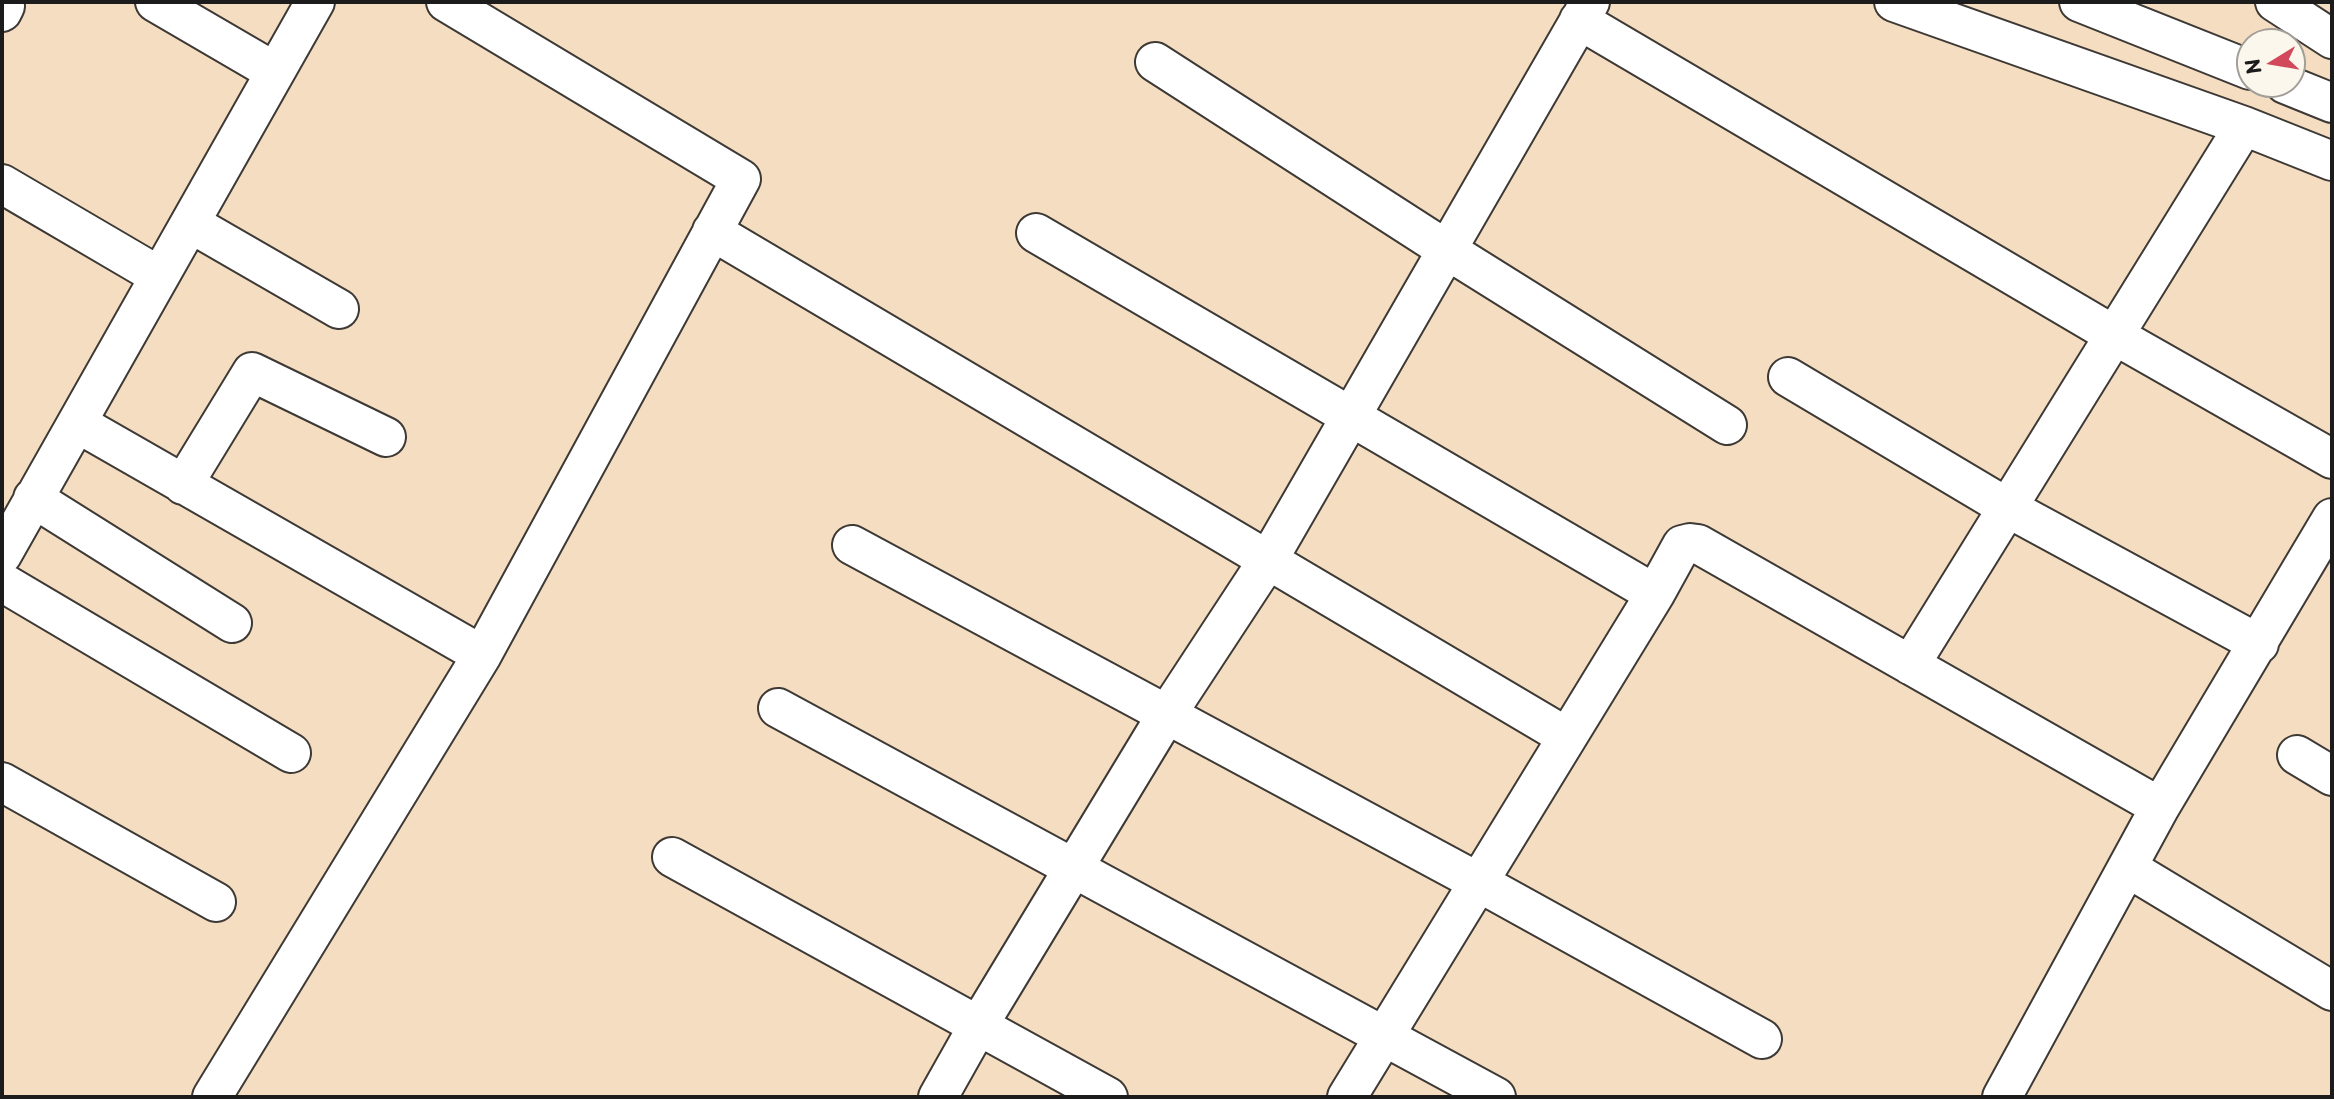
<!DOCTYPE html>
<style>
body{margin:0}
#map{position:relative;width:2334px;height:1099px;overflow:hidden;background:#f5ddc2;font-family:"Playpen Sans",sans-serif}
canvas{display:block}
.frame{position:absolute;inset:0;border:4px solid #1c1c1c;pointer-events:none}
.north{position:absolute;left:2236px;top:28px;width:70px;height:70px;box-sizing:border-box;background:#fbf7ec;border:2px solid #a29f99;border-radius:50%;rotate:259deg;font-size:19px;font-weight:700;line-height:28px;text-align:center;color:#1c1c1c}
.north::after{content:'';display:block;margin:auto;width:24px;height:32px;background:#d1495b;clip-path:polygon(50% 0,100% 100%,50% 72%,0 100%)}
</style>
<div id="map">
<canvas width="2334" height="1099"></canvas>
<div class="frame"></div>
<div class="north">N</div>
</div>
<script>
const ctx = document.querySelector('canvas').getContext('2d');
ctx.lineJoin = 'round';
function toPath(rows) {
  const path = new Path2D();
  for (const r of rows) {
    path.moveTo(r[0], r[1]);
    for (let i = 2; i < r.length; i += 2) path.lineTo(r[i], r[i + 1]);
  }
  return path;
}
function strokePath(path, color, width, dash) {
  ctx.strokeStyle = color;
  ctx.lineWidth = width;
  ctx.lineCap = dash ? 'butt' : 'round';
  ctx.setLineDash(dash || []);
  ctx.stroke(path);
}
const minor = toPath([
 [155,2,275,72],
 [1894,2,2244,126,2332,161],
 [2079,2,2250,70],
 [2275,2,2332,39],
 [2,12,5,6],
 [1579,20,2114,335,2332,459],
 [1155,62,1447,250,1727,425],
 [2285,84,2332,103],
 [2,184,159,276],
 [190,223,339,309],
 [712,231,1567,737],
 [1036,233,1655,594],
 [1788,377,2008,508,2259,644],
 [77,423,482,655],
 [183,485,252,372,386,437],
 [33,498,232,623],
 [852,545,1478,882,1762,1039],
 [2,555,315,2],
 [2,582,291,753],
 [1910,665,2244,126],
 [778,708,1496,1097],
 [2297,755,2332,776],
 [2,782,216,902],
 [672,857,1108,1097],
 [2128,868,2332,991],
 [212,1097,482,655,741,179,446,2],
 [938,1097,978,1026,1167,714,1268,560,1590,2],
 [1347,1097,1655,594,1682,545,1690,543,1698,544,2160,807],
 [2002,1097,2160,807,2332,518]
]);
strokePath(minor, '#3d3935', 42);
strokePath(minor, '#fff', 38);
</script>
